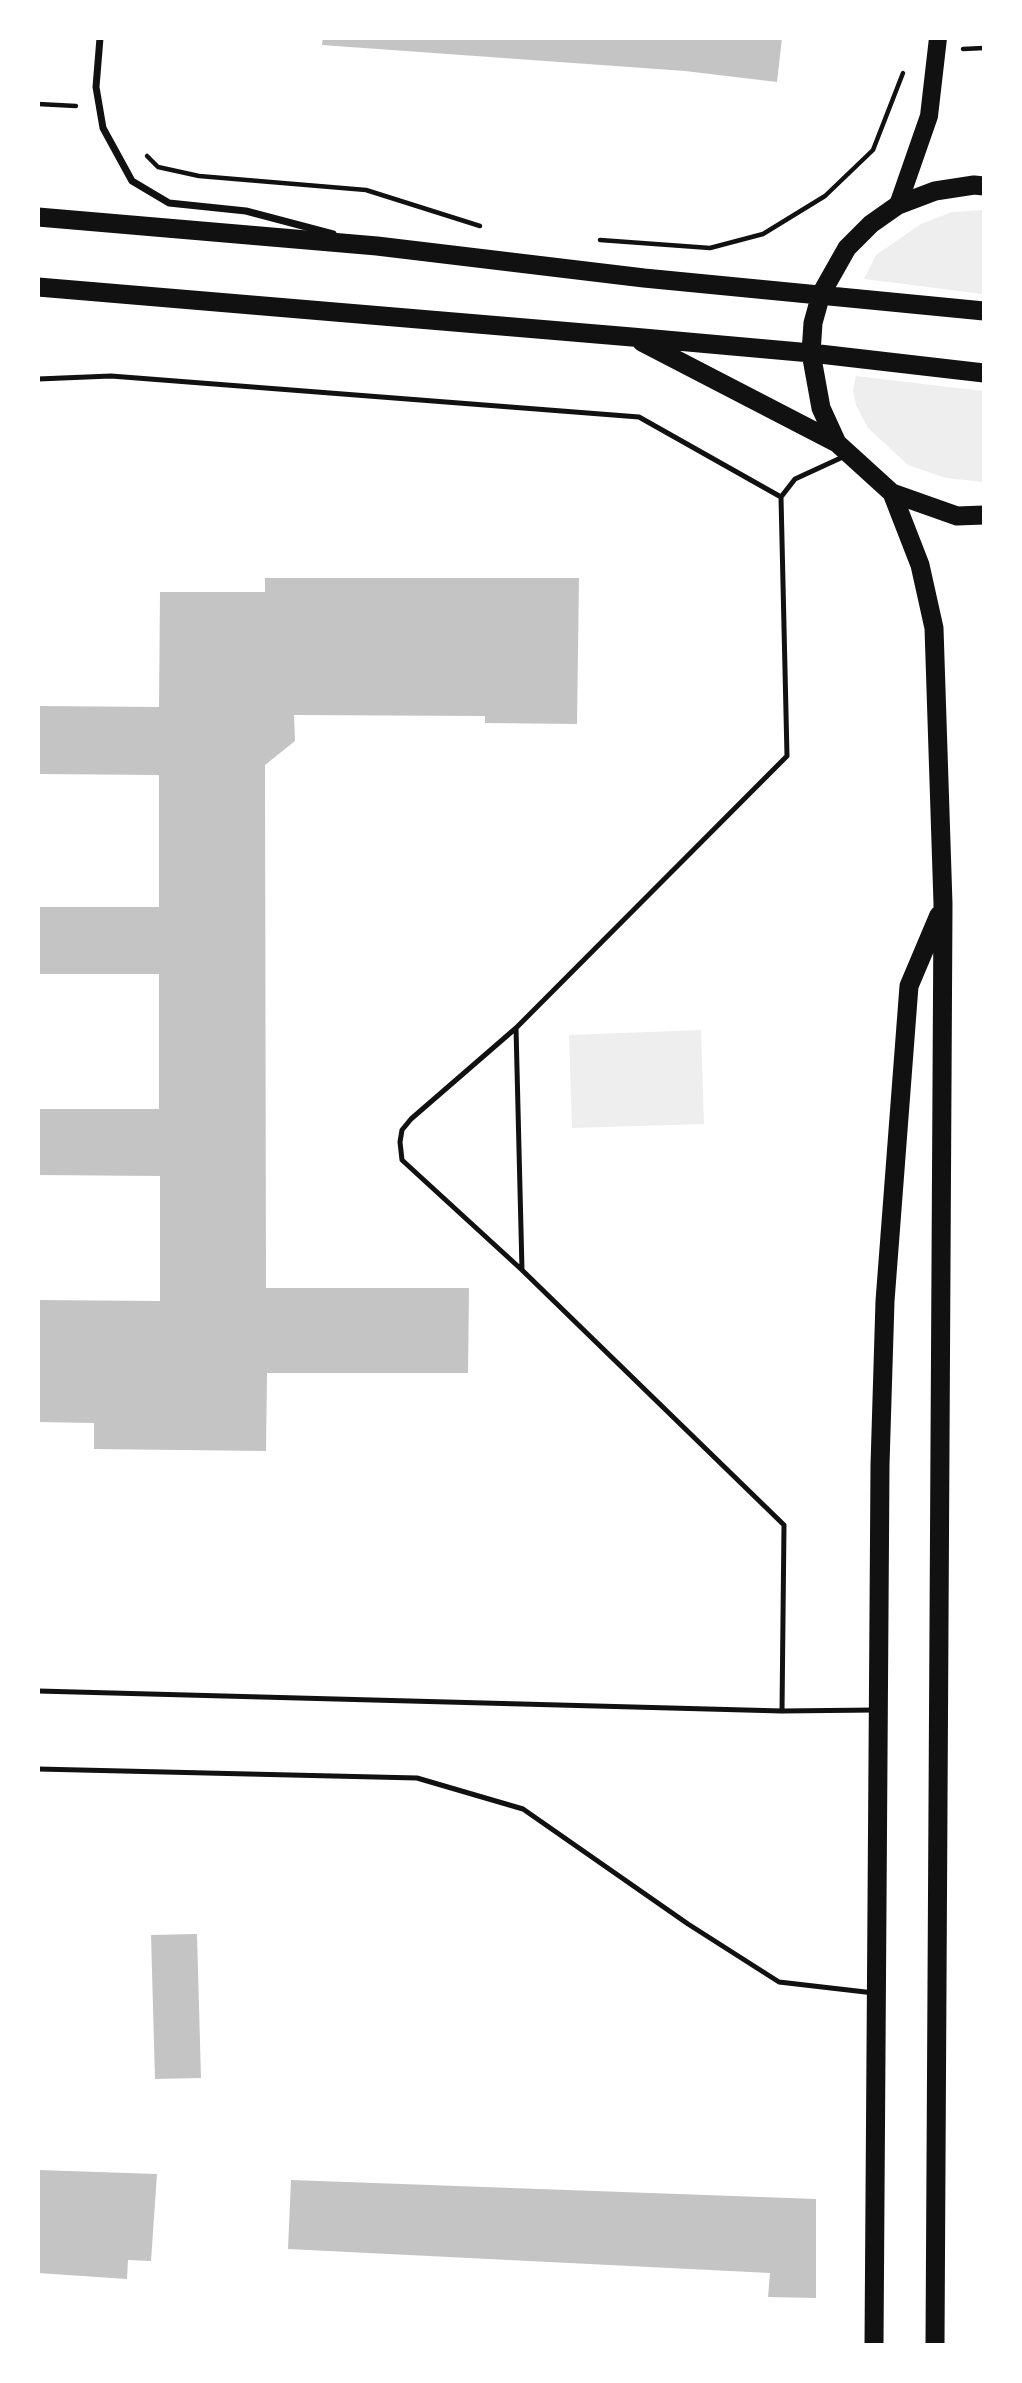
<!DOCTYPE html>
<style>
body{margin:0}
#map{position:relative;width:1022px;height:2383px;overflow:hidden;background:#fff;font-family:"Noto Serif",serif}
canvas{display:block}
.frame{position:absolute;inset:0;border:40px solid #fff;pointer-events:none}
</style>
<div id="map">
<canvas width="1022" height="2383"></canvas>
<div class="frame"></div>
</div>
<script>
const ctx = document.querySelector('canvas').getContext('2d');
ctx.lineJoin = 'round';
function paint(path, color) {
  ctx.fillStyle = color;
  ctx.fill(path, 'evenodd');
}
function toPath(rows) {
  const path = new Path2D();
  for (const r of rows) {
    path.moveTo(r[0], r[1]);
    for (let i = 2; i < r.length; i += 2) path.lineTo(r[i], r[i + 1]);
  }
  return path;
}
function strokePath(path, color, width, dash) {
  ctx.strokeStyle = color;
  ctx.lineWidth = width;
  ctx.lineCap = dash ? 'butt' : 'round';
  ctx.setLineDash(dash || []);
  ctx.stroke(path);
}
const green = toPath([
 [983,210,983,294,864,279,876,255,921,224,952,212],
 [856,376,983,391,983,482,946,478,908,465,868,428,856,405,853,390],
 [701,1030,704,1124,572,1128,569,1035]
]);
const building = toPath([
 [323,38,782,38,777,82,685,71,322,45],
 [265,578,579,578,577,724,485,723,485,716,294,715,295,741,265,765,266,1288,469,1288,468,1373,267,1373,266,1451,94,1449,94,1423,38,1422,38,1300,160,1301,160,1176,38,1175,38,1109,159,1109,159,974,38,974,38,907,159,907,159,775,38,774,38,706,159,707,160,592,265,592],
 [197,1934,201,2078,155,2079,151,1935],
 [38,2170,157,2174,151,2261,128,2260,127,2279,38,2273],
 [291,2180,816,2199,816,2298,768,2297,770,2273,288,2249]
]);
const path = toPath([
 [963,49,984,48],
 [38,104,76,106],
 [147,156,158,167,199,176,366,190,480,226],
 [600,240,710,248,763,234,825,196,873,150,903,73]
]);
const service = toPath([
 [38,379,111,376,639,417,781,497],
 [516,1028,411,1119,402,1130,400,1142,402,1160,522,1270,784,1525,782,1711],
 [522,1270,516,1028,787,756,781,497,795,479,845,456],
 [38,1691,782,1711,875,1710],
 [38,1769,417,1778,523,1809,688,1924,779,1982,874,1993]
]);
const minor = toPath([
 [100,38,96,87,103,128,132,181,169,203,246,211,333,234]
]);
const primary = toPath([
 [898,205,929,116,938,38]
]);
const trunk = toPath([
 [38,217,377,246,644,278,984,311],
 [38,287,632,337,811,353,984,373],
 [642,342,837,443,892,493,957,516,984,515],
 [837,443,821,408,811,353,813,323,821,294,847,248,871,224,898,205,935,191,974,185,984,186],
 [892,493,920,565,934,628,943,904,935,2344],
 [874,2344,880,1465,885,1301,909,986,939,915]
]);
paint(green, '#eee');
paint(building, '#c4c4c4');
strokePath(path, '#111', 4.5);
strokePath(service, '#111', 5);
strokePath(minor, '#111', 7);
strokePath(primary, '#111', 18);
strokePath(trunk, '#111', 19);
</script>
